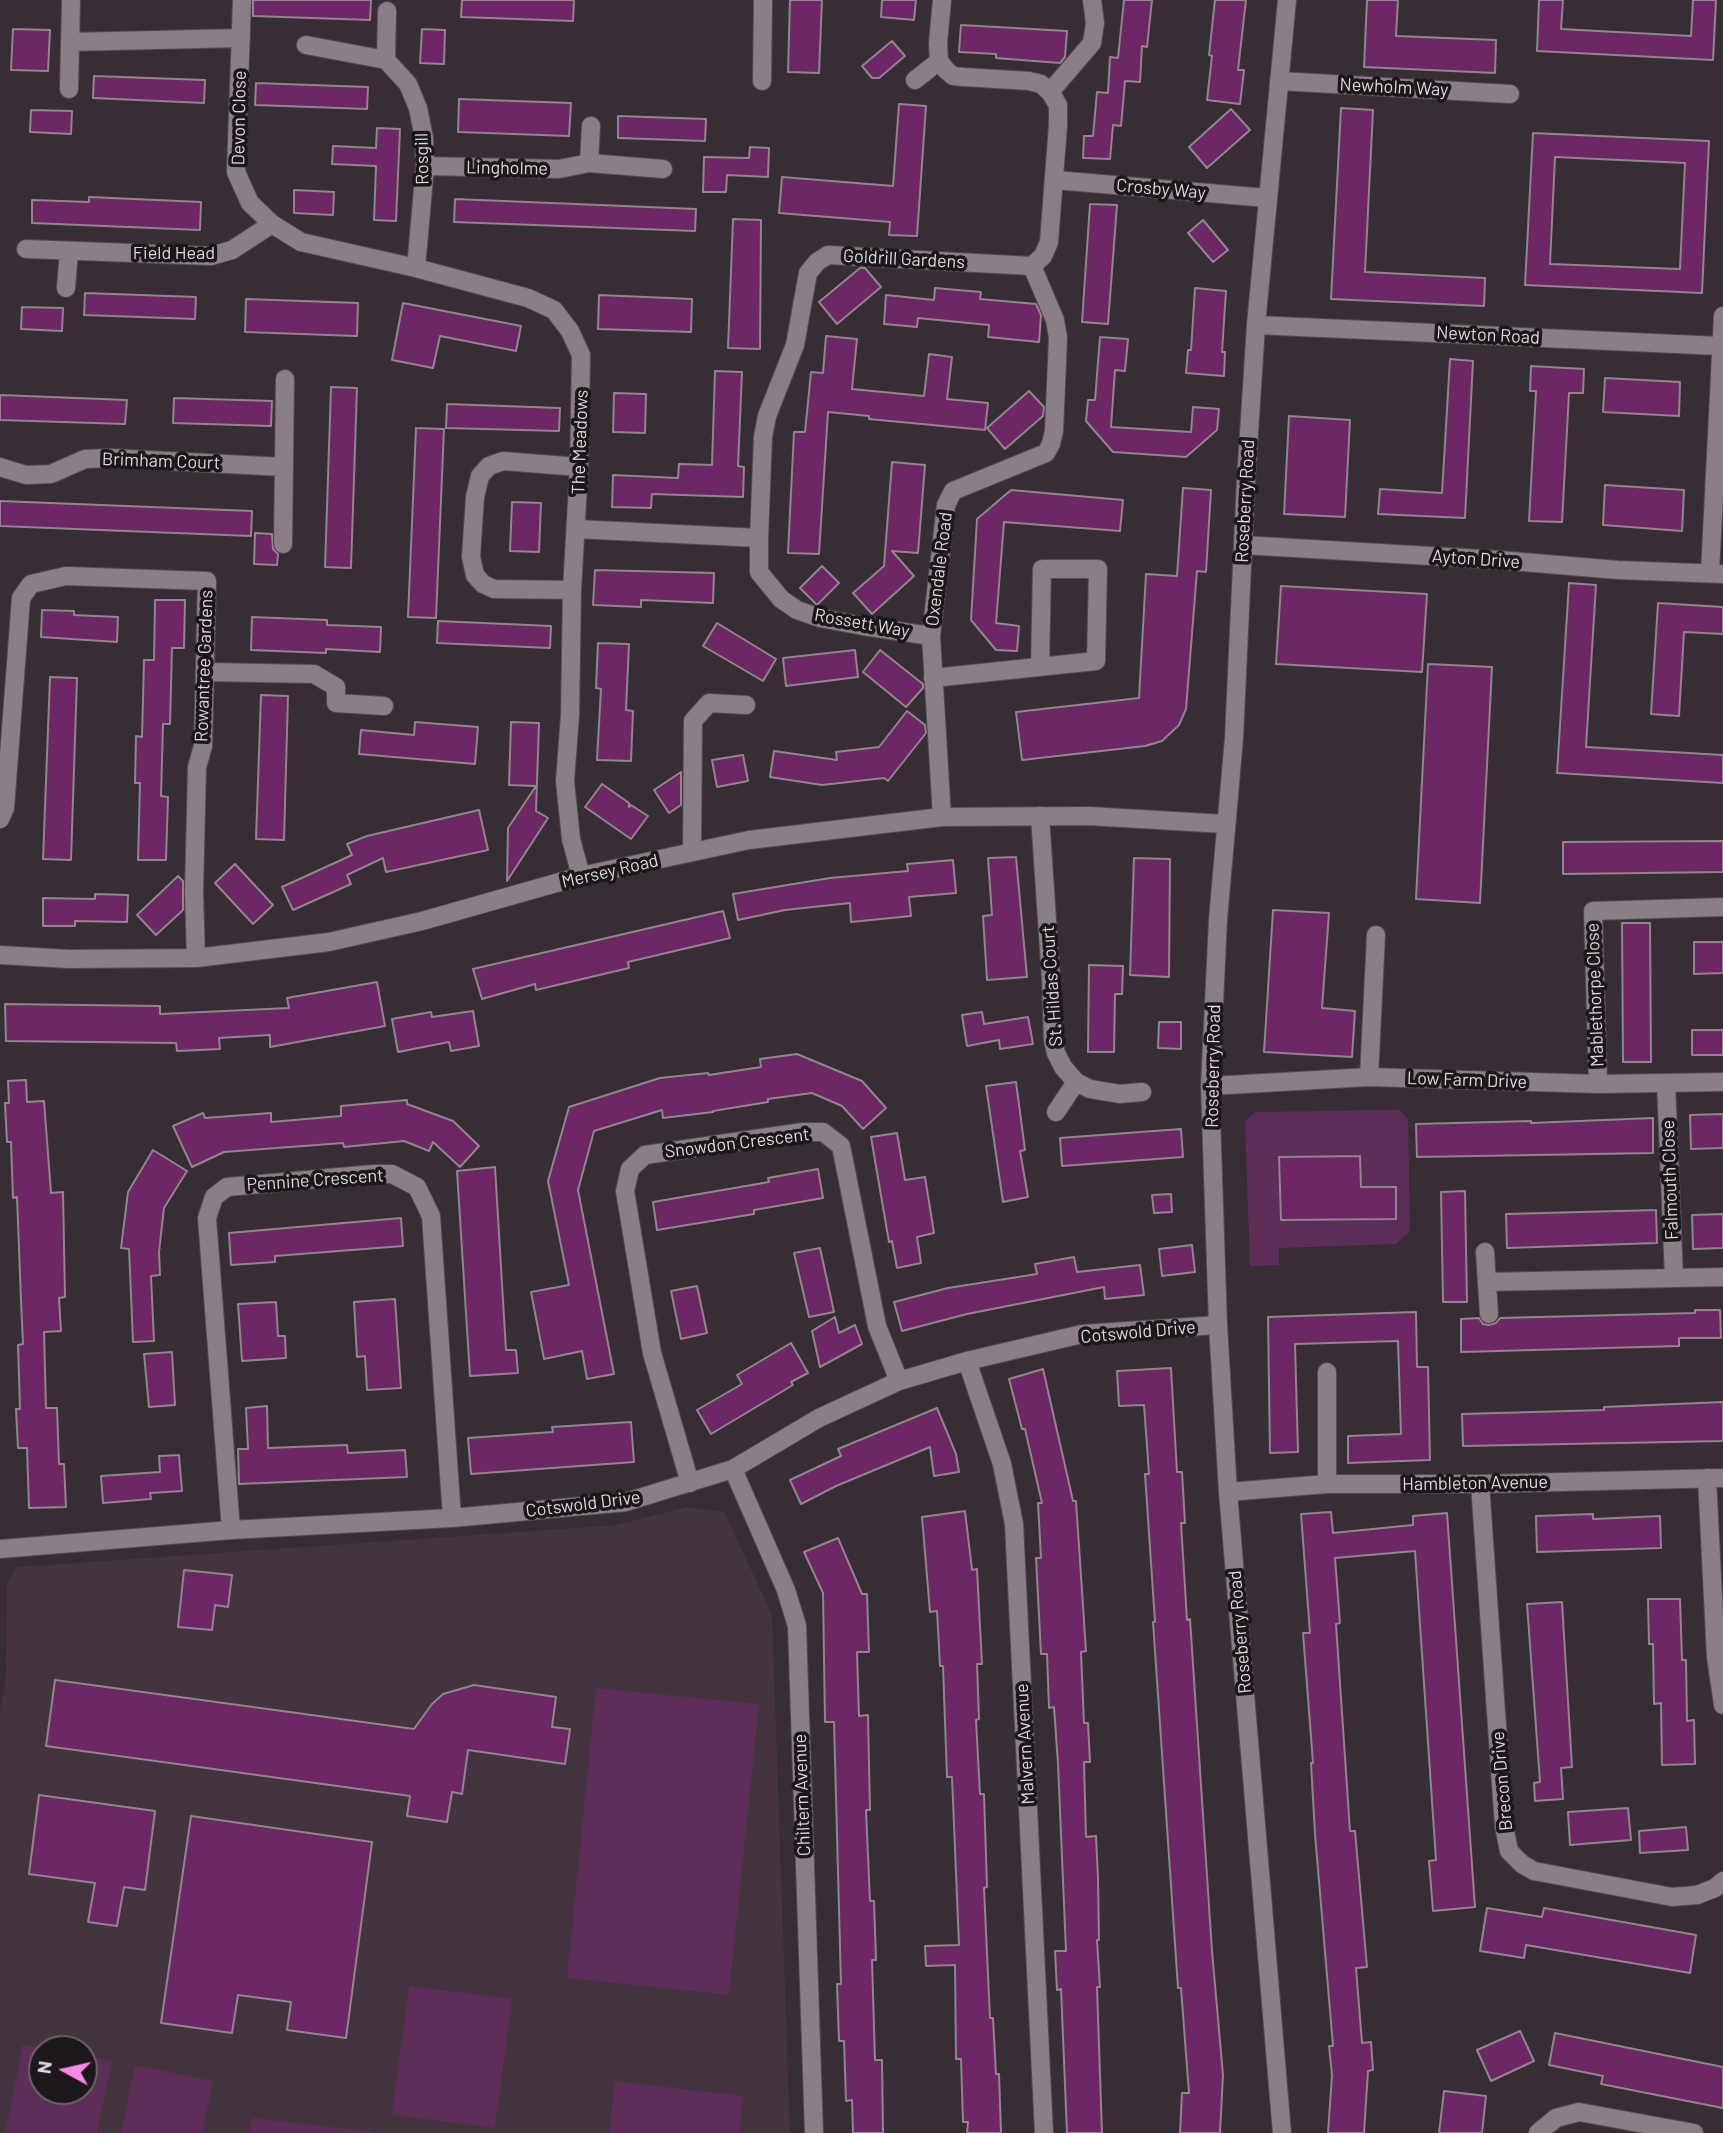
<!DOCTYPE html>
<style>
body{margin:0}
#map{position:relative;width:1723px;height:2133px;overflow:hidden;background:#372d35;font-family:Barlow,sans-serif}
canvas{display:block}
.north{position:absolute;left:28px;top:2035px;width:70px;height:70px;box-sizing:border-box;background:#1c171b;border:2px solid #6a6469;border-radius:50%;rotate:278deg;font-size:19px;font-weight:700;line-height:28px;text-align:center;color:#ded7dd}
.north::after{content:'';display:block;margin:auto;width:24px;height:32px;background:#f888ea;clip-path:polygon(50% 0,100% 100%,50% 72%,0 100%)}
</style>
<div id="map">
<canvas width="1723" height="2133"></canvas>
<div class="north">N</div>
</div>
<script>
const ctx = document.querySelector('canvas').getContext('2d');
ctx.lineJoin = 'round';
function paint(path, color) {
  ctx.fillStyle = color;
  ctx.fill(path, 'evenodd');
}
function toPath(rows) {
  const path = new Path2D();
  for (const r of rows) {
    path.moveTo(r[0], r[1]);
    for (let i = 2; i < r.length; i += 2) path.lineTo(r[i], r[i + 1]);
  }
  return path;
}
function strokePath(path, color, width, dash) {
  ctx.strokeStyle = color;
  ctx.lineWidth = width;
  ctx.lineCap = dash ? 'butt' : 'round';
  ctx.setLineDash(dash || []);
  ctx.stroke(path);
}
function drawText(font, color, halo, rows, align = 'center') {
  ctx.font = font + ' Barlow,sans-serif';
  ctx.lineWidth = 7;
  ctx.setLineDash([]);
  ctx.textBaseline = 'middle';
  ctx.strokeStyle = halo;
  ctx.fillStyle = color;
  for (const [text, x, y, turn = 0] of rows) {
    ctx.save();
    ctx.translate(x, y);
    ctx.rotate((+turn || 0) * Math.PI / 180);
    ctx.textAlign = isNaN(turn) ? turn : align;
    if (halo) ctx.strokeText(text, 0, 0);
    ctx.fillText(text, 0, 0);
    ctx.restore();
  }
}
const built = toPath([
 [688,1507,724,1512,772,1614,790,2133,0,2133,0,1711,6,1679,7,1581,18,1567,617,1525],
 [42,2049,84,2049,84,2091,42,2091]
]);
const green = toPath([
 [1400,1110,1408,1120,1410,1231,1396,1244,1279,1248,1279,1265,1250,1266,1245,1122,1255,1112],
 [596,1688,759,1704,729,1995,567,1978],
 [409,1986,512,1999,495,2128,392,2115],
 [23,2044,51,2049,42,2049,42,2091,84,2091,84,2055,112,2061,97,2133,5,2133],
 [135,2065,213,2081,202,2133,121,2133],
 [615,2081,743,2096,739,2133,609,2133],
 [252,2118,382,2133,250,2133]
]);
const building = toPath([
 [253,0,371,0,370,20,253,16,253,0],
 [462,0,574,0,573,21,461,17,462,0],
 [790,0,822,0,819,73,788,72,790,0],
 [882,0,916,0,914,20,881,17,882,0],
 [1124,0,1152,0,1147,47,1142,46,1140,82,1125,81,1121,126,1113,125,1110,159,1083,158,1084,136,1093,136,1097,92,1108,93,1110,57,1118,58,1124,0],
 [1215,0,1246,0,1238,70,1244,70,1240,104,1207,100,1212,56,1209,55,1215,0],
 [1367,0,1398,0,1396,36,1496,40,1495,73,1364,67,1367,0],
 [1539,0,1563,0,1561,29,1691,36,1693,0,1716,0,1713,60,1537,51,1539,0],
 [961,25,1067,31,1065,57,1060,63,996,58,996,54,959,52,961,25],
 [13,29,50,30,48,71,11,70,13,29],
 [422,29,445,30,444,64,420,63,422,29],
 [892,41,905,56,879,78,872,78,862,66,892,41],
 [94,76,205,80,204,103,93,98,94,76],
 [256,83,368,87,367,109,255,105,256,83],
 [459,99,571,103,569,136,458,132,459,99],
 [899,104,926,106,917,236,889,235,890,222,779,213,782,177,893,186,899,104],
 [1341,108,1373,110,1365,272,1485,278,1484,306,1331,299,1341,108],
 [1231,109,1250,130,1207,168,1189,147,1231,109],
 [31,110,72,111,71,134,30,132,31,110],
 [618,116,706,119,705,141,618,138,618,116],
 [377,128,400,129,396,221,374,220,376,166,332,164,333,146,376,148,377,128],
 [1533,133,1709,141,1702,293,1525,285,1533,133],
 [1555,157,1685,163,1680,269,1550,264,1555,157],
 [750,147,769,148,768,177,727,175,726,192,703,192,704,157,749,158,750,147],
 [294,190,334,192,333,215,294,213,294,190],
 [89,197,201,202,200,230,32,223,32,200,89,202,89,197],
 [455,199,696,209,695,231,454,222,455,199],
 [1090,204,1117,205,1108,324,1082,322,1090,204],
 [733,219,761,220,760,349,728,348,733,219],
 [1203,220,1228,250,1213,262,1188,233,1203,220],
 [860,268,865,268,881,287,837,324,819,302,860,268],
 [935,288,981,292,980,299,1036,304,1041,315,1039,342,988,337,989,325,918,318,917,327,884,324,886,295,934,300,935,288],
 [1195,288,1226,291,1222,352,1225,352,1224,376,1186,373,1188,350,1191,350,1195,288],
 [85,293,196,297,195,319,84,315,85,293],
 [599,295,692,299,691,332,598,329,599,295],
 [246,299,358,303,357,336,245,332,246,299],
 [403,303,521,326,516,351,440,336,433,368,392,360,403,303],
 [22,307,63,308,62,331,21,329,22,307],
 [826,336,857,339,852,389,924,396,929,354,952,357,947,399,988,403,985,430,869,419,869,416,828,412,819,554,788,553,794,432,805,432,811,372,823,373,826,336],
 [1100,337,1128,339,1125,371,1115,370,1111,427,1191,432,1193,407,1219,409,1217,430,1186,457,1113,452,1086,421,1088,400,1095,400,1100,337],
 [1450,359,1473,361,1465,518,1378,514,1380,489,1442,493,1450,359],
 [1531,366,1584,369,1583,393,1569,393,1562,522,1529,521,1536,391,1530,391,1531,366],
 [715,371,742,372,738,466,744,467,743,497,652,494,651,508,612,507,613,475,678,478,679,464,712,465,715,371],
 [1605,378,1680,382,1679,416,1603,412,1605,378],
 [331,387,357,388,351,568,325,567,331,387],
 [1029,391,1044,407,1043,416,1005,449,987,428,1029,391],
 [614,393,646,394,645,433,613,432,614,393],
 [0,395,127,400,125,424,0,420,0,395],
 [174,398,272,401,271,426,173,423,174,398],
 [447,404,560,408,559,431,446,428,447,404],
 [1289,416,1350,420,1345,517,1284,514,1289,416],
 [416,428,444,429,436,618,408,617,416,428],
 [892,462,925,465,918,553,892,551,914,576,872,614,853,593,884,566,892,462],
 [1605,485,1684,490,1682,531,1603,525,1605,485],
 [1183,488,1211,490,1206,572,1197,571,1186,709,1179,725,1162,741,1145,746,1022,760,1016,712,1139,698,1146,574,1177,576,1183,488],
 [1011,490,1123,500,1120,531,1004,522,996,623,1019,626,1017,651,996,650,971,620,977,519,1011,490],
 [0,501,252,511,251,536,0,526,0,501],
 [512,502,541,503,539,552,510,551,512,502],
 [255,533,272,534,273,549,278,554,277,565,254,564,255,533],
 [822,566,839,583,817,605,800,588,822,566],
 [595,570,714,573,713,603,641,600,641,607,593,605,595,570],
 [1569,583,1596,585,1586,747,1723,755,1723,783,1557,773,1569,583],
 [1281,586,1427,594,1422,672,1276,664,1281,586],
 [155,600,185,600,184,648,172,648,170,724,163,724,161,796,168,797,166,860,138,860,140,783,135,783,136,736,142,737,144,660,154,660,155,600],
 [1658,603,1723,607,1723,634,1684,632,1679,716,1651,714,1658,603],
 [42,610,74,611,74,615,118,617,117,642,41,637,42,610],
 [252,617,327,620,327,625,381,627,380,652,326,649,326,653,251,650,252,617],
 [438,621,551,626,550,648,437,643,438,621],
 [717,623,776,659,763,681,703,646,717,623],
 [598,643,629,644,626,710,633,711,631,761,597,760,601,689,596,688,598,643],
 [855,650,858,677,786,686,783,658,855,650],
 [880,650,923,684,923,688,906,707,863,672,880,650],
 [1428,664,1492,667,1480,903,1416,899,1428,664],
 [50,677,77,678,71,860,43,859,50,677],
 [261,695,288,696,284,840,256,839,261,695],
 [907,711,925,725,926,733,888,781,884,778,822,785,770,777,774,751,837,760,836,752,879,747,907,711],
 [415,722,478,727,475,764,359,754,361,730,414,735,415,722],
 [511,722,539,723,536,811,548,818,507,881,508,828,536,786,509,785,511,722],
 [743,755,748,781,717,787,712,760,743,755],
 [681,772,681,805,669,813,654,790,681,772],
 [602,784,629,803,629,807,631,805,648,816,631,839,585,807,602,784],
 [479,810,488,850,386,872,383,858,347,875,351,884,293,910,282,887,352,855,347,844,367,836,479,810],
 [1723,841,1723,872,1563,874,1563,842,1723,841],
 [1016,857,1027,977,987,980,983,916,992,915,988,858,1016,857],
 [1134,858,1170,859,1169,977,1130,975,1134,858],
 [953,860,956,893,909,897,911,916,851,922,850,903,785,910,738,920,733,894,830,878,908,871,907,864,953,860],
 [235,864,273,905,253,924,215,883,235,864],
 [178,876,183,881,183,910,156,935,137,915,178,876],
 [95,894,128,895,127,922,75,921,75,926,43,926,43,898,95,899,95,894],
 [1273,910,1329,913,1322,1008,1355,1011,1352,1057,1264,1052,1273,910],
 [723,911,730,938,628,962,629,968,536,990,535,984,482,999,473,969,723,911],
 [1622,923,1650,923,1651,1062,1623,1062,1622,923],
 [1694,942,1723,942,1723,973,1694,974,1694,942],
 [1089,965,1123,966,1122,994,1115,994,1114,1052,1088,1052,1089,965],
 [377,982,385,1026,270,1047,270,1035,219,1038,220,1049,177,1051,176,1043,6,1041,5,1004,160,1006,160,1014,289,1008,287,998,377,982],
 [473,1011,479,1046,451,1051,449,1042,398,1052,392,1019,431,1012,432,1017,473,1011],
 [982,1012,984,1024,1028,1017,1033,1044,1000,1049,999,1040,967,1046,962,1015,982,1012],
 [1159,1022,1181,1022,1181,1049,1158,1048,1159,1022],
 [1692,1030,1723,1030,1723,1055,1692,1055,1692,1030],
 [797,1054,862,1081,886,1108,863,1129,842,1106,812,1093,768,1099,768,1102,713,1111,713,1112,663,1118,662,1110,594,1131,578,1190,614,1374,587,1379,582,1351,544,1359,531,1292,569,1285,548,1181,569,1107,660,1078,708,1073,709,1075,761,1067,760,1059,797,1054],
 [26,1080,27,1102,44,1101,51,1193,63,1192,65,1297,59,1298,61,1331,44,1332,46,1408,57,1408,59,1464,64,1464,66,1507,29,1508,27,1448,18,1448,16,1409,20,1409,18,1345,23,1344,21,1301,17,1197,13,1198,11,1142,7,1142,5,1103,9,1103,8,1081,26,1080],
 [1016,1082,1025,1150,1020,1151,1028,1197,1003,1202,986,1086,1016,1082],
 [407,1100,407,1104,453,1121,479,1146,460,1167,433,1142,429,1151,404,1141,344,1147,343,1143,224,1152,192,1167,173,1126,203,1113,205,1118,271,1113,271,1122,341,1116,341,1106,407,1100],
 [1723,1114,1723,1148,1691,1149,1690,1115,1723,1114],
 [1653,1118,1653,1153,1417,1157,1416,1124,1531,1121,1531,1123,1653,1118],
 [1181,1129,1183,1157,1062,1166,1060,1138,1181,1129],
 [897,1133,905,1180,925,1177,934,1233,917,1237,921,1263,897,1268,892,1241,889,1242,871,1137,897,1133],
 [153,1150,187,1171,164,1208,159,1252,160,1275,151,1276,154,1341,133,1342,129,1249,121,1248,128,1192,153,1150],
 [1360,1156,1361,1187,1396,1187,1396,1219,1281,1220,1279,1157,1360,1156],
 [495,1167,506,1350,516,1350,518,1373,470,1376,457,1171,495,1167],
 [818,1169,823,1198,754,1210,754,1214,657,1230,653,1202,769,1182,768,1178,818,1169],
 [1465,1191,1467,1302,1443,1302,1441,1192,1465,1191],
 [1171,1194,1172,1212,1154,1213,1152,1195,1171,1194],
 [1656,1210,1657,1243,1507,1248,1506,1214,1656,1210],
 [1723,1214,1723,1248,1693,1249,1692,1215,1723,1214],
 [401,1218,403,1246,275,1256,275,1262,231,1265,229,1233,401,1218],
 [1192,1245,1195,1272,1162,1276,1159,1249,1192,1245],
 [820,1248,834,1312,809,1317,794,1253,820,1248],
 [1074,1257,1077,1272,1140,1265,1144,1295,1105,1299,1104,1287,967,1314,902,1331,894,1302,948,1288,1037,1274,1035,1264,1074,1257],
 [697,1286,707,1333,681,1339,671,1291,697,1286],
 [395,1299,401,1388,367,1390,365,1356,357,1357,354,1302,395,1299],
 [276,1302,278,1336,285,1336,286,1358,242,1361,238,1304,276,1302],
 [1695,1310,1720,1310,1721,1338,1679,1338,1679,1346,1461,1352,1461,1319,1479,1318,1483,1324,1489,1325,1496,1323,1500,1318,1695,1313,1695,1310],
 [1416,1312,1417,1367,1428,1367,1430,1460,1348,1463,1348,1436,1401,1434,1398,1341,1295,1344,1298,1452,1270,1453,1268,1317,1416,1312],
 [835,1317,839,1333,855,1325,862,1344,820,1367,812,1331,835,1317],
 [791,1343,808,1373,791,1382,793,1385,711,1434,697,1410,742,1384,737,1375,791,1343],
 [172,1352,175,1405,149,1407,144,1354,172,1352],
 [1171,1368,1177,1472,1182,1472,1185,1523,1181,1523,1187,1620,1190,1619,1212,1951,1223,2075,1220,2133,1180,2133,1182,2093,1189,2093,1181,1988,1178,1988,1153,1622,1155,1622,1145,1474,1149,1474,1144,1405,1119,1406,1117,1371,1171,1368],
 [1043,1369,1073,1501,1076,1501,1086,1651,1081,1652,1084,1723,1088,1723,1090,1762,1084,1762,1086,1837,1096,1836,1098,1878,1099,1940,1097,1940,1100,1987,1097,1987,1102,2133,1067,2133,1061,1989,1057,1990,1055,1951,1066,1951,1058,1764,1054,1707,1049,1708,1047,1654,1041,1654,1036,1558,1041,1558,1038,1503,1042,1503,1025,1429,1022,1429,1009,1379,1043,1369],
 [1723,1402,1723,1441,1463,1446,1462,1414,1604,1410,1604,1407,1723,1402],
 [267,1406,268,1448,347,1445,348,1453,405,1450,407,1477,239,1484,238,1449,248,1449,246,1408,267,1406],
 [937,1408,956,1454,959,1472,934,1476,930,1447,836,1486,801,1504,790,1480,841,1456,838,1449,937,1408],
 [631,1422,634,1462,471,1474,468,1438,553,1432,552,1427,631,1422],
 [179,1455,182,1491,150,1493,151,1499,103,1503,101,1476,160,1472,159,1456,179,1455],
 [965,1511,972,1570,977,1569,982,1664,977,1664,979,1719,976,1720,980,1794,984,1794,987,1887,984,1888,990,2018,993,2018,996,2074,999,2074,1001,2133,967,2133,968,2122,963,2122,961,2059,956,2059,955,1965,926,1966,925,1946,959,1945,952,1777,947,1777,943,1666,940,1666,937,1611,930,1612,922,1517,965,1511],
 [1331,1512,1333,1533,1413,1525,1413,1516,1447,1513,1475,1907,1433,1911,1429,1861,1436,1860,1415,1551,1335,1558,1340,1623,1336,1624,1350,1831,1355,1831,1367,1967,1356,1968,1362,2043,1371,2042,1373,2070,1368,2071,1364,2133,1328,2133,1332,2075,1329,2046,1333,2046,1315,1834,1311,1763,1313,1763,1303,1633,1310,1633,1301,1514,1331,1512],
 [1593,1514,1593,1519,1660,1516,1661,1548,1537,1552,1536,1516,1593,1514],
 [838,1538,862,1594,867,1594,869,1652,857,1652,859,1716,868,1715,870,1810,866,1810,870,1901,874,1901,876,1960,872,1960,875,2060,882,2060,883,2133,853,2133,852,2100,846,2101,844,2041,839,2041,837,1984,841,1984,834,1722,825,1722,823,1593,804,1552,838,1538],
 [184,1570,232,1575,228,1607,215,1605,212,1630,178,1627,184,1570],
 [1648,1599,1680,1599,1682,1660,1686,1660,1687,1721,1694,1720,1695,1764,1662,1765,1661,1703,1654,1704,1653,1644,1649,1644,1648,1599],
 [1562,1602,1572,1767,1561,1768,1563,1799,1535,1801,1534,1783,1540,1782,1527,1604,1562,1602],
 [55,1680,414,1729,432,1704,443,1694,474,1685,556,1697,552,1727,570,1729,565,1764,468,1750,462,1794,452,1792,447,1822,407,1816,410,1796,46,1746,55,1680],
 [39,1795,155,1811,145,1890,124,1887,117,1926,88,1922,95,1883,29,1874,39,1795],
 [1628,1808,1631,1840,1570,1845,1568,1812,1628,1808],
 [191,1816,372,1842,346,2038,287,2030,291,2002,238,1995,232,2033,161,2023,191,1816],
 [1686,1827,1688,1850,1640,1853,1639,1831,1686,1827],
 [1487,1908,1542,1917,1544,1908,1696,1935,1690,1973,1526,1945,1524,1958,1480,1951,1487,1908],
 [1520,2031,1534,2061,1491,2081,1477,2050,1520,2031],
 [1555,2033,1723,2067,1723,2108,1601,2084,1603,2076,1549,2065,1555,2033],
 [1444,2091,1486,2096,1482,2133,1439,2133,1444,2091]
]);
const minor = toPath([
 [242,0,236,172,250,203,272,224,301,242,416,268,528,298,554,310,570,331,581,355,579,467,572,590,570,715,565,781,571,839,581,876],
 [70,42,241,38],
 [306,45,386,60,408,84,418,108,424,138,425,166,416,268],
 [386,60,387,11],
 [915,80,939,61],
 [762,81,763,0],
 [1279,81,1510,94],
 [69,89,71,1],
 [1050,92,1092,43,1095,23,1092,0],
 [589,163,591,126],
 [425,166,559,169,589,163,663,169],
 [1055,180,1267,198],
 [26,249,211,256,232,250,272,224],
 [66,288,69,251],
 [1256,325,1720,346],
 [0,467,26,475,51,474,85,459,110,458,284,467],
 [576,529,759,538,763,437,767,416,795,345,808,273,817,262,828,255,1032,266,1043,256,1049,242,1058,125,1058,105,1050,92,1041,84,1029,81,964,77,953,76,946,70,939,61,938,43,942,0],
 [759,538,759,572,781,599,797,610,820,618,863,626,931,636],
 [283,544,285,379],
 [1243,545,1499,560,1618,570,1723,574],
 [1710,573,1723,316],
 [572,590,494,589,483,584,475,575,471,557,475,497,480,476,489,466,503,461,579,467],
 [206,672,314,674,336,687,336,703,384,706],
 [933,678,1096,661,1098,569,1042,569,1040,667],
 [1040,816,1051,979,1053,1040,1056,1053,1063,1067,1076,1082,1090,1089,1120,1094,1142,1092],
 [942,817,931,636,946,505,953,491,1046,453,1051,444,1054,431,1058,338,1055,320,1032,266],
 [0,819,5,808,21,598,31,584,66,576,207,581,203,746,197,767,194,892,196,958],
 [692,852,693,721,709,703,746,705],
 [1369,1077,1376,935],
 [1666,1083,1674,1278],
 [1598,1084,1593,911,1723,907],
 [1056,1112,1076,1082],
 [1485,1252,1489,1314],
 [1487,1282,1723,1277],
 [967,1361,1002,1464,1014,1524,1044,2133],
 [733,1469,786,1590,797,1626,814,2133],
 [1707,1478,1716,1657,1723,1705],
 [690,1483,652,1353,625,1191,630,1169,645,1155,803,1132,823,1132,841,1146,877,1326,899,1381],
 [1327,1484,1327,1372],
 [1480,1484,1504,1826,1509,1851,1522,1864,1534,1871,1672,1897,1697,1895,1715,1888,1723,1881],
 [1228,1492,1327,1484,1480,1484,1723,1478],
 [231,1530,207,1218,214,1197,227,1187,374,1174,392,1174,417,1187,431,1216,452,1518],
 [0,1549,231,1530,452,1518,626,1502,733,1469,819,1418,899,1381,967,1361,1082,1334,1218,1325],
 [1538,2133,1556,2118,1579,2112,1694,2133]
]);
const tertiary = toPath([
 [0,955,69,959,196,958,329,942,422,921,581,876,749,840,942,817,1089,816,1225,824],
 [1210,1086,1369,1077,1598,1084,1723,1082],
 [1282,2133,1228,1492,1218,1325,1210,1086,1218,920,1234,738,1246,480,1256,325,1287,0]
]);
const streetNames = [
 ["Newholm Way",1394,87,3],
 ["Devon Close",239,118,-89],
 ["Rosgill",422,159,-91],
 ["Lingholme",507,168,1],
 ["Crosby Way",1161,189,5],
 ["Field Head",174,253],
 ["Goldrill Gardens",904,259,3],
 ["Newton Road",1488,335,3],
 ["The Meadows",580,442,-88],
 ["Brimham Court",161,461,2],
 ["Roseberry Road",1245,501,-87],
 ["Ayton Drive",1476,559,4],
 ["Oxendale Road",939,569,-83],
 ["Rossett Way",862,623,10],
 ["Rowantree Gardens",204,666,-88],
 ["Mersey Road",610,871,-13],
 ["St. Hildas Court",1052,986,-94],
 ["Mablethorpe Close",1595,995,-92],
 ["Roseberry Road",1213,1066,-89],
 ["Low Farm Drive",1467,1080,2],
 ["Snowdon Crescent",737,1143,-7],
 ["Pennine Crescent",315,1180,-4],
 ["Falmouth Close",1670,1180,-92],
 ["Cotswold Drive",1138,1332,-5],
 ["Hambleton Avenue",1475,1483,-1],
 ["Cotswold Drive",583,1504,-7],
 ["Roseberry Road",1240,1632,-95],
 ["Malvern Avenue",1025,1744,-93],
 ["Brecon Drive",1502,1781,-95],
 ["Chiltern Avenue",802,1795,-92]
];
paint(built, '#433440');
paint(green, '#5d2e57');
paint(building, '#6d2765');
strokePath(building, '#91858e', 2);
strokePath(minor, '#544b53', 20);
strokePath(tertiary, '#544b53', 20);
strokePath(minor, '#8a7e87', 18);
strokePath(tertiary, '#8a7e87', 18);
drawText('18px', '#ded7dd', '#1c171b', streetNames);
</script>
